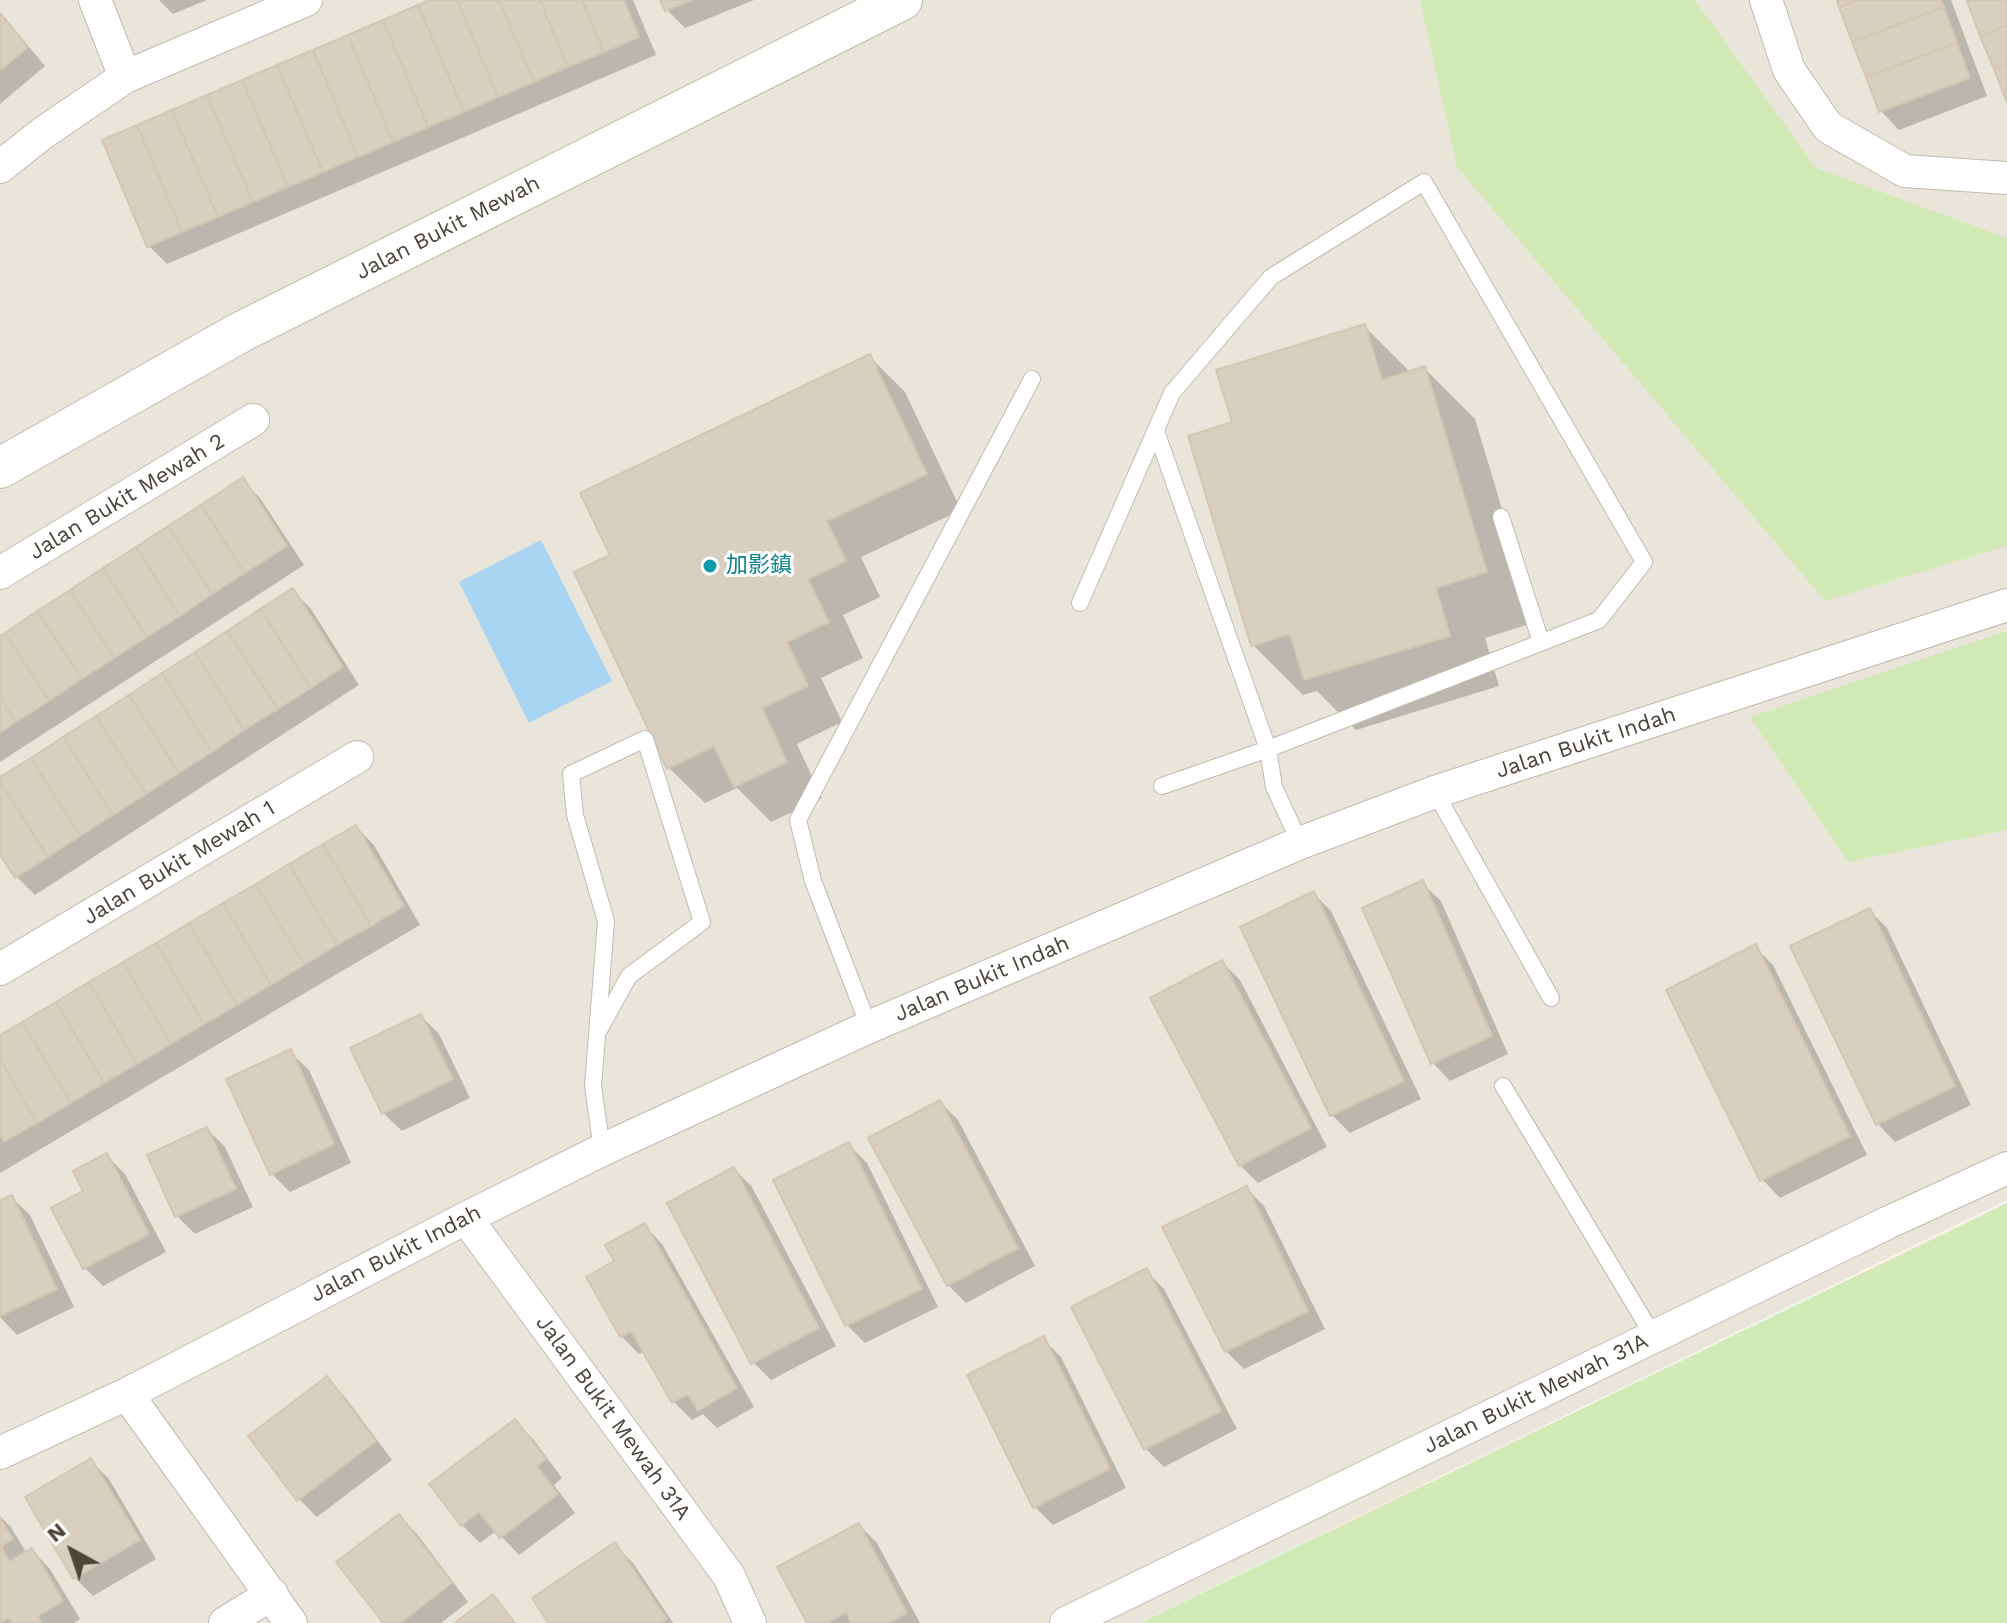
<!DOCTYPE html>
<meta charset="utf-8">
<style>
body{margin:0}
#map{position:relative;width:2007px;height:1623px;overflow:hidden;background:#f6f3ec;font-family:"Work Sans",sans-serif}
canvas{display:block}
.north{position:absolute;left:32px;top:1511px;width:80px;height:80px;-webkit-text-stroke:6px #fff;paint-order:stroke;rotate:320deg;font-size:22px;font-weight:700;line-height:32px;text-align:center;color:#4b4439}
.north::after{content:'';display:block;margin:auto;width:28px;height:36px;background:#4b4439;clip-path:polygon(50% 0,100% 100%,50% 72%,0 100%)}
</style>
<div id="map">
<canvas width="2007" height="1623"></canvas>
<div class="north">N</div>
</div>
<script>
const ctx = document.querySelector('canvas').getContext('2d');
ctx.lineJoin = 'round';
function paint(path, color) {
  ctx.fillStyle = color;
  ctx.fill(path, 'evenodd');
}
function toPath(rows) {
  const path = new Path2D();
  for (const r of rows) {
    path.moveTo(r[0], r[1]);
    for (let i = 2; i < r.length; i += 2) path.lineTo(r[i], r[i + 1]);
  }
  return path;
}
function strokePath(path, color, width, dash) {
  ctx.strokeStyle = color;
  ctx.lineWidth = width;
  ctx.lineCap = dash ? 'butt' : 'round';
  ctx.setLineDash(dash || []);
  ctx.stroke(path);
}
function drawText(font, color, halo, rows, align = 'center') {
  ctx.font = font + ' "Work Sans","Noto Sans SC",sans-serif';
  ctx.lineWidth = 6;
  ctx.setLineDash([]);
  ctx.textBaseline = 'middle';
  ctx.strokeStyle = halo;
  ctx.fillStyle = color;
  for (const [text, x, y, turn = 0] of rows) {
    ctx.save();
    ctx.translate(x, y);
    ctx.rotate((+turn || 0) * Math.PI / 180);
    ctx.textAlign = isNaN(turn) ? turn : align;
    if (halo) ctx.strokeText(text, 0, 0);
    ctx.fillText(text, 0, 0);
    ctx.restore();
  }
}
const residential = toPath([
 [0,0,2007,0,2007,1200,1139,1623,0,1623]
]);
const green = toPath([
 [1420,0,1695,0,1816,168,2007,238,2007,546,1825,601,1457,167],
 [2007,631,2007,830,1848,862,1750,717],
 [2007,1203,2007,1623,1140,1623]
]);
const water = toPath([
 [541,540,612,681,529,723,459,582]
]);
const shadow = toPath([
 [159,0,207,0,173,14],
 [434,0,633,0,656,55,167,264,149,246],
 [662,0,754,0,685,28,667,10],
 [1839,0,1951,0,1987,96,1899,130,1881,111],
 [0,12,45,66,0,104],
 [1365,327,1411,373,1424,368,1475,419,1536,622,1485,638,1499,686,1356,730,1317,691,1303,695,1253,645,1234,424],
 [869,356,905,392,961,510,861,557,880,597,843,615,863,658,821,678,842,722,797,744,822,798,771,822,737,788,705,803,669,768,613,556],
 [242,480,260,498,304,565,0,762,0,638],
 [293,591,311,609,359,685,35,895,17,877,0,851,0,780],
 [356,827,374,845,420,925,0,1173,0,1037],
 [1422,883,1441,901,1508,1054,1450,1081,1432,1062],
 [1313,893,1331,911,1421,1099,1350,1133,1332,1115],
 [1869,910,1887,928,1971,1105,1895,1142,1877,1123],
 [1755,947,1773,965,1867,1155,1780,1198,1762,1179],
 [1222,962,1240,980,1327,1147,1258,1183,1240,1165],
 [421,1016,439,1034,470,1098,402,1131,383,1113],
 [290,1052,309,1070,351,1163,290,1192,271,1173],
 [940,1102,958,1120,1035,1266,966,1303,948,1285],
 [207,1129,225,1147,253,1207,195,1234,177,1216],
 [849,1145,867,1163,938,1307,865,1343,847,1325,776,1181],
 [107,1156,125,1174,166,1252,103,1286,85,1268,86,1191],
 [734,1169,752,1187,836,1346,771,1380,753,1362],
 [1246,1188,1264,1206,1325,1329,1244,1369,1226,1351],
 [11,1197,30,1215,74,1307,17,1335,0,1317,0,1203],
 [644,1225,662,1244,754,1407,717,1428,703,1414,692,1420,674,1402,645,1351,639,1354,621,1336,616,1261],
 [1146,1271,1164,1289,1237,1429,1164,1467,1146,1449],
 [1043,1339,1061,1357,1126,1488,1053,1525,1035,1507],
 [327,1379,345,1397,392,1460,317,1517,299,1499],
 [515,1421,533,1439,562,1478,554,1485,575,1513,519,1555,496,1531,480,1543,462,1525],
 [91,1461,109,1479,156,1559,93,1596,75,1578,28,1498],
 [0,1516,11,1527,27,1554,32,1550,50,1569,80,1619,74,1623,0,1623],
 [399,1516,417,1534,468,1602,441,1623,386,1623],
 [859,1525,877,1543,920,1623,809,1623],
 [615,1545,633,1563,673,1623,551,1623]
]);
const building = toPath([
 [429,0,457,0,498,97,464,112,418,5,429,0],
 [457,0,499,0,534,82,498,97,457,0],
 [499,0,540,0,568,67,534,82,499,0],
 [540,0,582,0,604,52,568,67,540,0],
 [582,0,624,0,639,37,604,52,582,0],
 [660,0,692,0,665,11,660,0],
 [1837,0,1858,0,1839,7,1837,0],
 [1858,0,1941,0,1944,7,1852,42,1839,7,1858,0],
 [1971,0,2007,0,2007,25,1980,36,1967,1,1971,0],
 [418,5,464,112,428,127,383,20,418,5],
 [1944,7,1957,43,1866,77,1852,42,1944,7],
 [0,13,28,47,2,69,0,66,0,13],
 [383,20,428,127,393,142,348,35,383,20],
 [2007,25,2007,64,1994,69,1980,36,2007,25],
 [348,35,393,142,358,157,313,50,348,35],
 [1957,43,1970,78,1879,112,1866,77,1957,43],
 [313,50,358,157,323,172,277,65,313,50],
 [2007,64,2007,103,1994,69,2007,64],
 [277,65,323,172,288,187,242,80,277,65],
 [242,80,288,187,253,202,207,95,242,80],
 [207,95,253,202,218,217,172,110,207,95],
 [172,110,218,217,182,232,137,125,172,110],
 [137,125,182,232,147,247,102,140,137,125],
 [1365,324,1382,380,1425,366,1487,572,1436,588,1450,636,1304,680,1290,634,1251,646,1188,436,1232,422,1216,370,1365,324],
 [870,354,927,474,827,521,846,561,808,579,829,622,787,642,808,686,762,708,787,762,734,787,714,746,667,769,574,572,610,555,580,493,870,354],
 [243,477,287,546,245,573,201,505,243,477],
 [201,505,245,573,212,594,168,526,201,505],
 [168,526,212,594,180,616,136,547,168,526],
 [136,547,180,616,147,637,103,568,136,547],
 [103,568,147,637,114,658,70,590,103,568],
 [293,588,343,667,311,688,260,609,293,588],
 [70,590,114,658,82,679,37,611,70,590],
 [260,609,311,688,278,709,227,631,260,609],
 [37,611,82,679,49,701,5,633,37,611],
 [227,631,278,709,244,730,195,652,227,631],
 [5,633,49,701,16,722,0,697,0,636,5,633],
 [195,652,244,730,212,752,162,673,195,652],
 [162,673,212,752,179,773,129,695,162,673],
 [129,695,179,773,146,794,96,716,129,695],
 [0,697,16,722,0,733,0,697],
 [96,716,146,794,113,815,63,737,96,716],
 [63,737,113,815,80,836,31,758,63,737],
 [31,758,80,836,48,857,0,782,0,777,31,758],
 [0,782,48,857,15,878,0,855,0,782],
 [356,825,404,906,371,926,323,844,356,825],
 [323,844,371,926,337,945,289,864,323,844],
 [289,864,337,945,304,965,256,884,289,864],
 [1423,880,1492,1036,1431,1064,1362,908,1423,880],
 [256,884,304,965,271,985,223,903,256,884],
 [1314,891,1404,1081,1330,1116,1240,927,1314,891],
 [223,903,271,985,237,1005,189,923,223,903],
 [1870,908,1955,1086,1876,1125,1790,946,1870,908],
 [189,923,237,1005,204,1024,156,943,189,923],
 [156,943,204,1024,171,1044,123,962,156,943],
 [1756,944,1850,1136,1760,1181,1666,990,1756,944],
 [1222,960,1311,1128,1239,1166,1150,998,1222,960],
 [123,962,171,1044,137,1064,89,982,123,962],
 [89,982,137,1064,104,1083,56,1002,89,982],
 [56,1002,104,1083,71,1103,22,1022,56,1002],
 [421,1014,453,1079,382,1114,350,1048,421,1014],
 [22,1022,71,1103,37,1123,0,1059,0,1035,22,1022],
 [291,1049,334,1144,270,1175,226,1079,291,1049],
 [0,1059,37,1123,4,1142,0,1135,0,1059],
 [940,1100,1018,1248,947,1286,868,1138,940,1100],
 [207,1127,236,1189,175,1217,147,1155,207,1127],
 [849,1142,922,1289,845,1326,773,1180,849,1142],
 [107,1153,149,1234,83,1269,51,1208,83,1191,73,1171,107,1153],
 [734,1167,819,1328,751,1364,667,1203,734,1167],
 [1247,1186,1308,1311,1225,1352,1162,1227,1247,1186],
 [12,1195,57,1289,0,1316,0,1200,12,1195],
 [645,1223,737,1388,698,1411,688,1394,672,1403,631,1331,620,1337,586,1277,614,1261,605,1245,645,1223],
 [1147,1268,1221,1411,1144,1450,1071,1307,1147,1268],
 [1044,1336,1110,1469,1033,1508,967,1375,1044,1336],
 [327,1376,376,1441,297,1501,248,1436,327,1376],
 [515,1419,546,1459,537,1466,558,1494,500,1538,479,1512,461,1526,429,1484,515,1419],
 [91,1458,140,1540,73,1579,25,1497,91,1458],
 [399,1514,452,1583,400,1623,383,1623,336,1562,399,1514],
 [0,1518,13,1539,1,1547,10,1561,32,1548,63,1601,38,1616,41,1622,39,1623,12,1623,9,1618,0,1623,0,1518],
 [859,1523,907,1613,888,1623,851,1623,846,1612,827,1623,807,1623,777,1567,859,1523],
 [615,1542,667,1619,661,1623,548,1623,532,1598,615,1542],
 [493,1594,515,1623,454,1623,493,1594]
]);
const service = toPath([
 [1156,431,1268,749,1274,787,1300,843],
 [1501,517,1541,642],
 [1080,603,1172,393,1271,277,1424,182,1644,562,1599,620,1268,749,1162,786],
 [1435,792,1551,998],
 [869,1027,813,881,798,820,1032,379],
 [598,1032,629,976,702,922,645,739,571,774,575,815,606,921,593,1086,602,1150],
 [1503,1086,1654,1337]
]);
const minor = toPath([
 [95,0,125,77],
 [1766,0,1789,70,1828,127,1905,171,2007,178],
 [0,167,43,133,125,77,306,0],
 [0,573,253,420],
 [0,969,357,757],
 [466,1218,729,1576,750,1623],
 [127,1394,291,1623],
 [0,1453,127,1394,466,1218,602,1150,869,1027,1300,843,1435,792,2007,605],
 [225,1623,272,1594],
 [1066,1623,1887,1223,2007,1168]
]);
const tertiary = toPath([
 [0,468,241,332,902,0]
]);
const markers = [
 [710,566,8,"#0f9aa8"]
];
const streetNames = [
 ["Jalan Bukit Mewah",448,228,-27],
 ["Jalan Bukit Mewah 2",127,497,-31],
 ["Jalan Bukit Indah",1586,743,-18],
 ["Jalan Bukit Mewah 1",179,863,-31],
 ["Jalan Bukit Indah",982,979,-23],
 ["Jalan Bukit Indah",396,1254,-27],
 ["Jalan Bukit Mewah 31A",1536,1394,-26],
 ["Jalan Bukit Mewah 31A",613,1418,54]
];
const cultureNames = [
 ["加影鎮",726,566]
];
paint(residential, '#eae5da');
paint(green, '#d2eab5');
paint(water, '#a9d4f2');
paint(shadow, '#0003');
paint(building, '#d8cfc1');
strokePath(building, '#d3c7b4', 2);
strokePath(service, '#c2bbae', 18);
strokePath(minor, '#c2bbae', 34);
strokePath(tertiary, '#c2bbae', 42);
strokePath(service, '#fff', 16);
strokePath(minor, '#fff', 32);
strokePath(tertiary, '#fff', 40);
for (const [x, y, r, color] of markers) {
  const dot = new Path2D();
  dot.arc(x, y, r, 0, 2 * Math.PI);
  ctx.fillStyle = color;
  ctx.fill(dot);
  strokePath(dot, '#fff', 3);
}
drawText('22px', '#4b4439', '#fff', streetNames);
drawText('22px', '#0d838f', '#fff', cultureNames, 'left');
</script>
